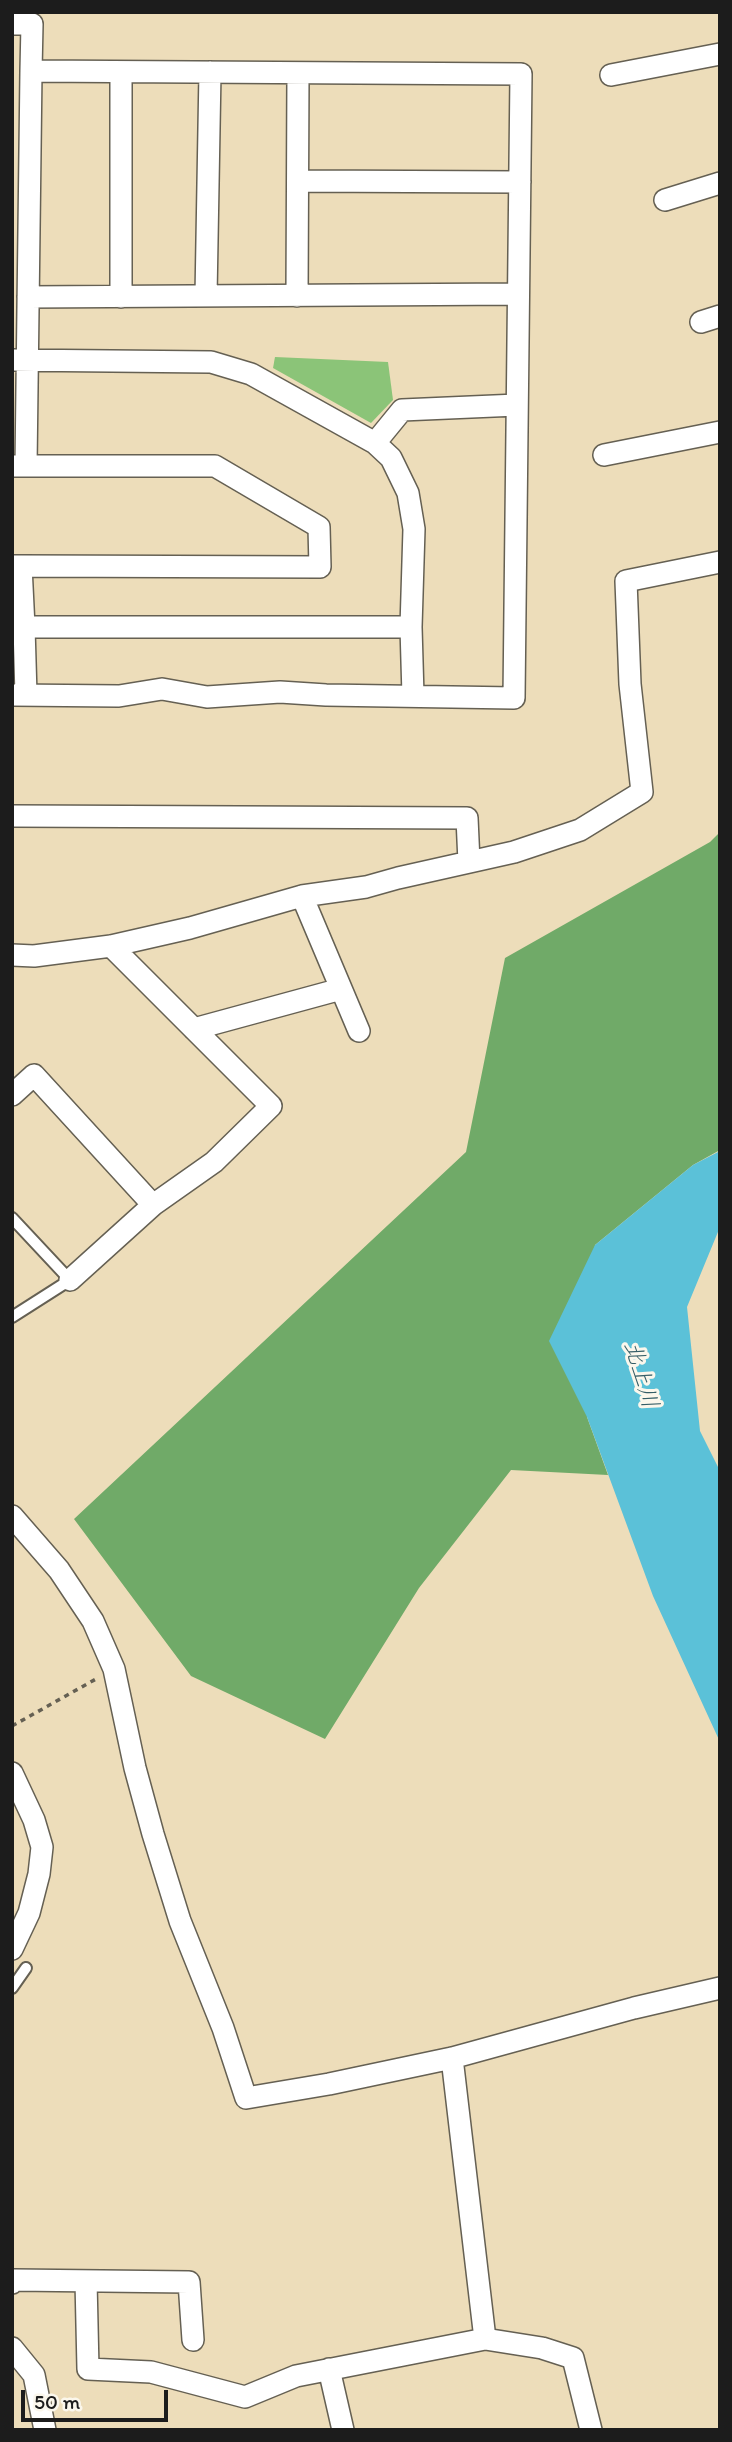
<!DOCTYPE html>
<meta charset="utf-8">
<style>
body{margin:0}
#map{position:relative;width:732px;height:2442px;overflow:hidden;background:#edddba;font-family:Itim,sans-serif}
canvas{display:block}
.frame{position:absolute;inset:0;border:14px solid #1c1c1c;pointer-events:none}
.scale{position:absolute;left:21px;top:2390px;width:147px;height:32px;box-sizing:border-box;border:4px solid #1c1c1c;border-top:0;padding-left:9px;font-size:21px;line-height:24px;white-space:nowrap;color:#1c1c1c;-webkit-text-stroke:5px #fbf7ec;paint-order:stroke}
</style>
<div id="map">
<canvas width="732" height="2442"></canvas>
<div class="frame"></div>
<div class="scale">50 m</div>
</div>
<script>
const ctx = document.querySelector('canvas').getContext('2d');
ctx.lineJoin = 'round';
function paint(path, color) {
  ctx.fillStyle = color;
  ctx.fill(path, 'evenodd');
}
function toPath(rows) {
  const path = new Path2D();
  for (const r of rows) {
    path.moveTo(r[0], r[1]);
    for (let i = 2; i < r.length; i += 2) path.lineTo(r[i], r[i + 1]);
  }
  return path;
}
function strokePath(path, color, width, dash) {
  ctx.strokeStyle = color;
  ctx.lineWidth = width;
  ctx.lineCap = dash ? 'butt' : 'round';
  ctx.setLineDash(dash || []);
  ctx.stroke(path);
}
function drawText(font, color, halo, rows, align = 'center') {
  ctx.font = font + ' Itim,"Klee One",sans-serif';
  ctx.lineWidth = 6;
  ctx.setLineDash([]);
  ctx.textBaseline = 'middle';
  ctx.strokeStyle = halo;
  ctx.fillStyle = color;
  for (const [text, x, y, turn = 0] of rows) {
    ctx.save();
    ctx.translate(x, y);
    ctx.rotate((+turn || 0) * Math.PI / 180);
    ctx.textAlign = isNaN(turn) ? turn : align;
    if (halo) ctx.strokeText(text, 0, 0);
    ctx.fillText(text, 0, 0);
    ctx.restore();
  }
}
const green = toPath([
 [275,357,388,362,393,400,371,423,273,368]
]);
const forest = toPath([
 [720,832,720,1150,693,1165,595,1245,587,1417,608,1475,511,1470,419,1588,325,1739,191,1676,74,1519,466,1152,505,958,710,842]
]);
const water = toPath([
 [720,1151,720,1227,687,1307,700,1431,720,1471,720,1742,653,1596,587,1417,549,1341,595,1245,693,1165]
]);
const path = toPath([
 [12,1726,96,1679]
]);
const service = toPath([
 [12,1218,70,1280,12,1317],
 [12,1988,26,1968]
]);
const minor = toPath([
 [12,24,32,24,31,71,521,74,514,698,326,695,280,692,207,697,162,689,119,696,12,695],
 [611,75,720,54],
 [298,181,520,182],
 [665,200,720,183],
 [206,296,210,72],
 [297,296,298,73],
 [28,297,518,294],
 [121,297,121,72],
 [701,322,720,316],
 [12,360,211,362,251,374,375,443,402,410,517,405],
 [375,443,391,458,408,493,414,529,411,627],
 [604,455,720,432],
 [12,466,215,466,319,527,320,567,21,566],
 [26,466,31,71],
 [12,566,21,566,24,627,12,627],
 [26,695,24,627,411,627,413,696],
 [12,816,467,818,469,862],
 [302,896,359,1031],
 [12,955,34,956,111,946,190,928,302,896,366,887,398,878,514,852,580,830,642,792,630,684,626,581,720,562],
 [194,1029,341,989],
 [12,1095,34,1075,153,1205],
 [70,1280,153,1205,214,1162,271,1106,111,946],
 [12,1516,59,1570,93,1621,114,1669,135,1768,153,1834,180,1921,223,2028,246,2098,329,2084,452,2058,634,2008,720,1988],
 [12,1773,34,1820,42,1847,39,1874,29,1913,12,1949],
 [452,2058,485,2339],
 [86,2281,88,2369,151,2372,245,2397,296,2376,485,2339,542,2348,573,2358,591,2430],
 [12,2283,14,2280,189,2282,193,2340],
 [12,2348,34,2375,45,2430],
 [329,2369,343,2430]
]);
const waterNames = [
 ["北上川",640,1375,73]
];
paint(green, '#8bc478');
paint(forest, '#70aa68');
paint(water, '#5bc1d8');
strokePath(service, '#656053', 14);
strokePath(minor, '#656053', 24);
strokePath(path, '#656053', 3.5, [5, 5]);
strokePath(service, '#fff', 10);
strokePath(minor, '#fff', 21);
drawText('italic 23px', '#355e67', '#fbf7ec', waterNames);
</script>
